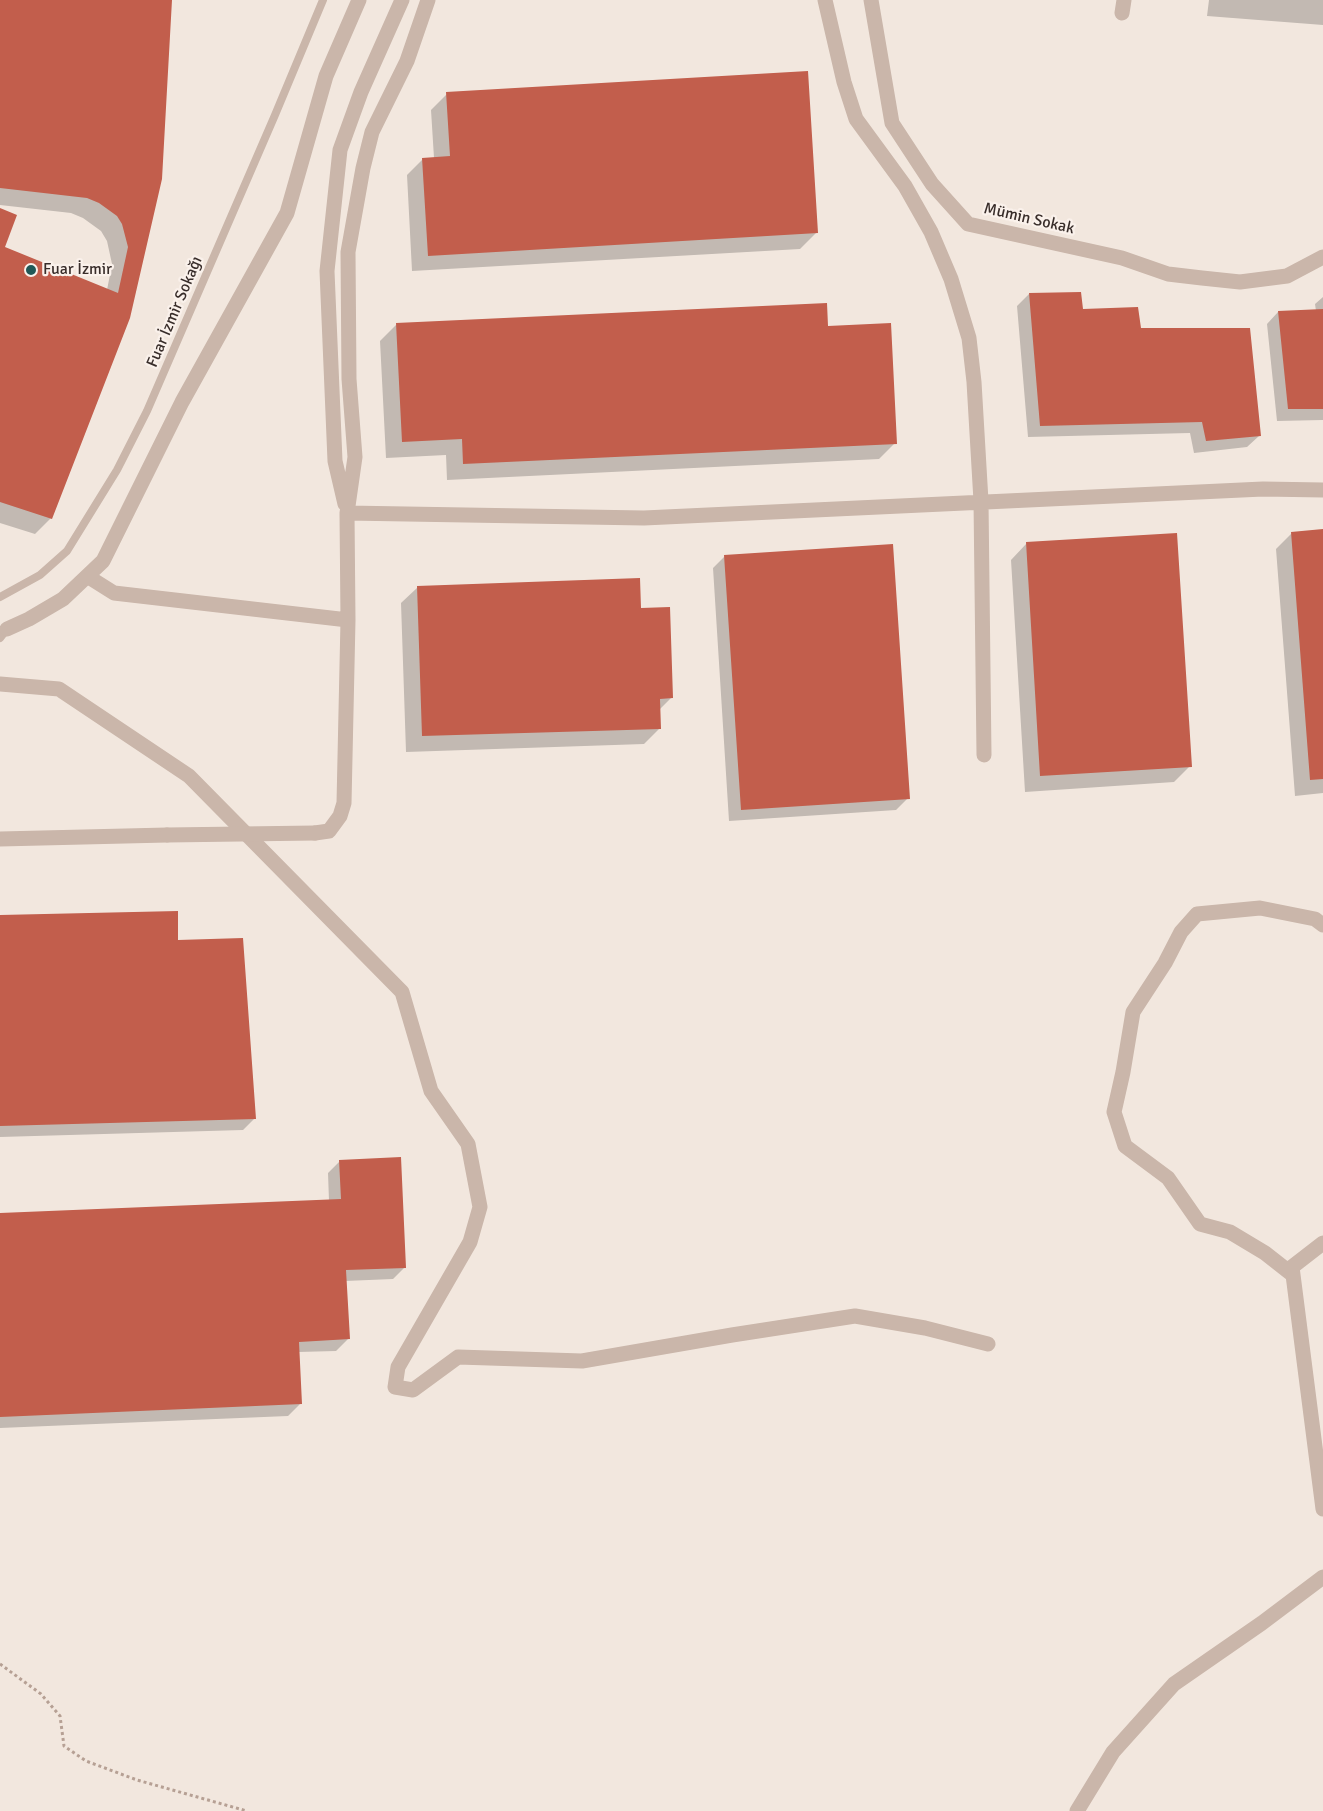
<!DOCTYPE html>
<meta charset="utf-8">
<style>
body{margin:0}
canvas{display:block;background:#f2e7de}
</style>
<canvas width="1323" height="1811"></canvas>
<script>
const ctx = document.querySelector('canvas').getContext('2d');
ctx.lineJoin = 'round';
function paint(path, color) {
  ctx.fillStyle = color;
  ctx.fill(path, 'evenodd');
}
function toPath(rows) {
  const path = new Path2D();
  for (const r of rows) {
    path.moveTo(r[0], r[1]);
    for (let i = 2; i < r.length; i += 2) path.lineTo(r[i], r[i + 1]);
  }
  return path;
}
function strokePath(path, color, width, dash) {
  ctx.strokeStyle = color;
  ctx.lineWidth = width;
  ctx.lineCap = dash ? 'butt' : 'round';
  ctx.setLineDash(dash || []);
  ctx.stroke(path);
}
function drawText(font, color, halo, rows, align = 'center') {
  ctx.font = font + ' Signika,sans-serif';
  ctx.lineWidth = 4.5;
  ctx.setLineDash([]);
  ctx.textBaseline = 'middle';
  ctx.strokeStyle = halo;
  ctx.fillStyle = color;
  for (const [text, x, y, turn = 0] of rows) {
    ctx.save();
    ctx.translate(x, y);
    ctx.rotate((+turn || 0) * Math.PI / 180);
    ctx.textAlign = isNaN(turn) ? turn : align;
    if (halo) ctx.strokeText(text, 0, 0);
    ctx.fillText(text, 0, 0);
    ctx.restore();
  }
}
const shadow = toPath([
 [0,0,171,0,161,179,51,518,35,534,0,523,0,210,3,248,107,290,112,264,107,241,101,231,83,218,71,213,0,205],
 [1209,0,1323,0,1323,25,1207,16],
 [447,94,816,233,800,249,412,271,407,175,423,159,434,158,431,110],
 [1029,294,1140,329,1259,436,1247,447,1194,453,1190,433,1028,437,1017,306],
 [1323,297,1323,420,1277,421,1267,324,1278,312,1316,311,1315,304],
 [396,325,827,328,895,443,879,459,447,480,446,455,386,458,380,341],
 [1323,531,1323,793,1295,796,1276,549,1292,533],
 [1027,543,1190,766,1174,782,1025,792,1011,560],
 [725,556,908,798,896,810,729,821,713,568],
 [418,587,639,609,671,698,659,710,660,728,644,744,406,752,401,603],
 [0,916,177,942,255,1118,243,1130,0,1137],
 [340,1161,405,1267,393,1279,345,1281,348,1339,336,1351,298,1352,300,1404,288,1416,0,1428,0,1215,329,1201,328,1173]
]);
const building = toPath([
 [0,0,172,0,162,179,130,318,52,519,0,502,0,208,17,215,5,247,118,293,128,247,122,224,117,216,99,203,87,198,0,188],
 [808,71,818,233,428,256,422,158,450,156,446,92],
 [1081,292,1083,309,1138,307,1141,328,1250,328,1261,436,1206,441,1202,422,1040,426,1029,293],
 [827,303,828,326,891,323,897,444,463,464,462,439,402,442,396,323],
 [1323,309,1323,409,1288,409,1278,311],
 [1323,529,1323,779,1310,780,1291,532],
 [1177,533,1192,767,1040,776,1026,542],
 [893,544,910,799,741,810,724,555],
 [640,578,641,608,670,607,673,698,660,699,661,729,422,736,417,586],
 [178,911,178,940,243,938,256,1119,0,1126,0,915],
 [401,1157,406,1268,346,1270,350,1339,299,1342,302,1404,0,1417,0,1213,341,1199,339,1160]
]);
const path = toPath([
 [0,1664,41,1694,60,1716,64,1746,86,1761,137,1780,247,1811]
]);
const lane = toPath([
 [0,597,40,575,67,551,117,470,147,411,275,115,323,0],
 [0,638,7,629]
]);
const street = toPath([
 [825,0,844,82,856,119,905,186,931,232,951,279,969,338,974,382,981,501,984,755],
 [871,0,892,123,932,184,968,224,1122,258,1168,274,1202,278,1240,282,1287,276,1323,257],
 [1122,13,1124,0],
 [345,504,335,461,327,271,340,150,361,92,402,0],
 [347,513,644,518,1263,489,1323,490],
 [87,576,114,593,348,620],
 [7,629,29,619,63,599,103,561,182,402,287,213,326,76,359,0],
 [0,684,59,689,189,776,402,992,431,1091,468,1144,480,1207,470,1242,398,1367,395,1387,413,1390,458,1357,582,1361,732,1335,855,1316,925,1328,988,1344],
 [315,833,329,831,340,816,344,803,348,620,347,513,355,457,349,379,348,252,363,168,372,132,407,61,428,0],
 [0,839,167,835],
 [1323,1243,1292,1267,1323,1509],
 [1293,1275,1265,1253,1230,1232,1200,1224,1168,1178,1125,1146,1114,1112,1123,1072,1133,1012,1165,963,1181,932,1197,914,1260,908,1315,919,1323,925],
 [1077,1811,1113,1752,1174,1684,1262,1623,1323,1577]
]);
const streetBridge = toPath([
 [167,835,315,833]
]);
const markers = [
 [31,270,6,"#205857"]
];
const streetNames = [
 ["Mümin Sokak",1029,219,13],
 ["Fuar İzmir Sokağı",175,312,-67]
];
const poiNames = [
 ["Fuar İzmir",43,270]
];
paint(shadow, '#0003');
paint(building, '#c25e4c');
strokePath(path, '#b6a094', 3, [3, 3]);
strokePath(lane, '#cab6aa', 8);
strokePath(street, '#cab6aa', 15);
strokePath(streetBridge, '#cab6aa', 15);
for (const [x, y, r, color] of markers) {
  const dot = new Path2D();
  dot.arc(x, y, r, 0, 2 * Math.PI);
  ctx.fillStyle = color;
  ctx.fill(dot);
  strokePath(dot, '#faf1eb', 2);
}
drawText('16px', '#382d2a', '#faf1eb', streetNames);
drawText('16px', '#382d2a', '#faf1eb', poiNames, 'left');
</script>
